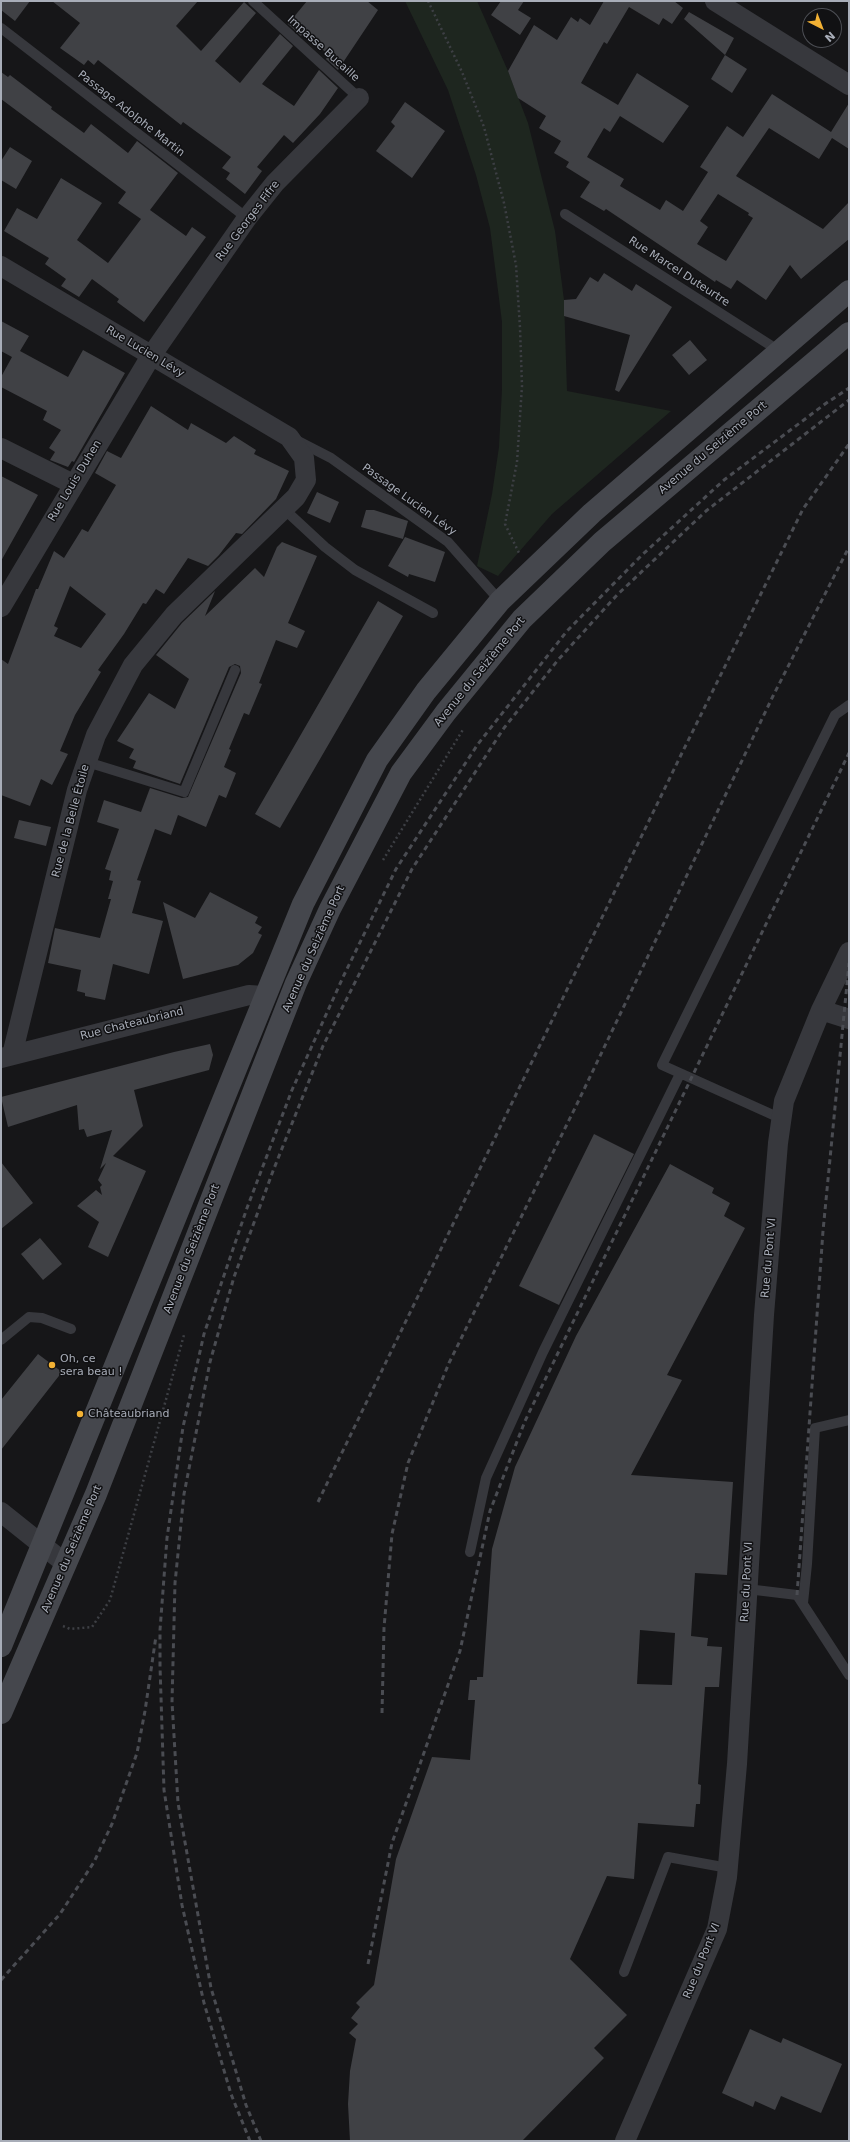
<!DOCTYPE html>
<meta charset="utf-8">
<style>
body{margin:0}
#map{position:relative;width:850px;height:2142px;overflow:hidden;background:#161618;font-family:"DejaVu Sans",sans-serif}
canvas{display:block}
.frame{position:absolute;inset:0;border:2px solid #a8adb8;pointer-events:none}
.north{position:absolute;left:802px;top:8px;width:40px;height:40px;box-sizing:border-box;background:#111113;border:1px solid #4d4f55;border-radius:50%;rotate:138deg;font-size:11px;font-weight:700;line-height:16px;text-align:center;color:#a8adb8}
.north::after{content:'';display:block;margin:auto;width:14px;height:18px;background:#f2b134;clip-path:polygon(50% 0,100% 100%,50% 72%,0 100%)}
</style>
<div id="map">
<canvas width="850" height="2142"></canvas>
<div class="frame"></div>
<div class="north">N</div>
</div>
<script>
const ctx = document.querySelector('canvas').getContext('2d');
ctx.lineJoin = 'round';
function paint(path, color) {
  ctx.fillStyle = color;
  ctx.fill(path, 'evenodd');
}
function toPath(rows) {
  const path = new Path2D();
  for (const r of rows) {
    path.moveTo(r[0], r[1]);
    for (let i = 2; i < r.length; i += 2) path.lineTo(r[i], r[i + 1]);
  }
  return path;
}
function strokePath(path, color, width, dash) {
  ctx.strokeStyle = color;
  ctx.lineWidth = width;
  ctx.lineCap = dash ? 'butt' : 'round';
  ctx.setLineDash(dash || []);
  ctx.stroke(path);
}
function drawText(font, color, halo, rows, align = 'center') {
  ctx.font = font + ' "DejaVu Sans",sans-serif';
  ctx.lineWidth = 3;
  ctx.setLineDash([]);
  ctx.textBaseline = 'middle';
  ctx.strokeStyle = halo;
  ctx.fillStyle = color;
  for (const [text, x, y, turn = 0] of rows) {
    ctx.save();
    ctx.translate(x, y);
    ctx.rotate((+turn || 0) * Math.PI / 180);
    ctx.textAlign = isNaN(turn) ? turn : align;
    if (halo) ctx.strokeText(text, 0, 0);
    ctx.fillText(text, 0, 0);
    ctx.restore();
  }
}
const green = toPath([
 [405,1,477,1,508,71,528,123,555,231,564,300,567,391,671,411,552,514,498,576,477,566,492,494,499,447,502,389,502,322,490,228,476,175,448,90]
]);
const building = toPath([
 [1,1,30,1,15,21,1,10],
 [52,1,198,1,176,26,201,51,244,2,256,13,215,61,240,83,280,34,293,46,262,84,294,106,319,70,338,88,320,114,293,143,284,135,257,167,262,171,245,194,226,179,230,173,222,168,231,157,183,122,181,125,98,60,94,65,88,60,84,65,60,48,80,23],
 [307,1,367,1,378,10,338,70,326,59,329,55,303,33,301,36,288,24],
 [501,1,524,1,518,10,531,18,520,35,491,15],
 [604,1,674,1,683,8,672,24,663,18,659,25,629,7,607,44,604,42,581,83,618,105,637,73,689,106,663,143,620,116,610,132,604,128,587,157,624,179,620,186,660,210,666,200,683,211,708,172,700,167,727,126,743,137,772,94,831,132,849,103,849,149,832,138,819,159,769,128,736,176,823,229,849,202,849,239,801,279,790,265,766,300,737,280,731,289,716,280,715,282,606,209,604,211,580,197,590,182,566,167,569,162,554,153,561,141,539,128,546,116,518,98,508,71,534,25,557,40,571,17,578,22,580,18,590,25],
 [718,194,749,213,748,215,753,218,726,261,697,244,708,227,700,221],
 [689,12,734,38,725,55,684,19],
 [725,55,747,69,732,93,711,79],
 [1,72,8,77,10,75,52,107,51,109,84,133,91,124,128,153,137,141,178,173,150,210,186,236,192,227,206,237,144,322,117,302,119,299,92,279,79,297,61,286,66,279,45,264,49,258,4,231,17,208,37,219,61,178,102,203,77,240,108,263,141,219,118,203,126,192,1,99],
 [405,102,445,131,412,178,376,151,395,126,391,122],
 [10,147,32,161,16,189,1,180,1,161],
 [604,273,632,291,636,284,672,307,619,392,615,390,630,335,564,316,564,300,576,299,590,277,598,282],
 [1,321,29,336,20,351,68,377,83,350,125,373,74,462,72,461,68,467,50,460,55,452,49,448,61,430,43,420,47,411,1,387,1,377,12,357,1,351],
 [690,340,707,360,689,375,672,355],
 [151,406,188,430,191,423,226,443,234,436,256,450,254,454,289,471,276,499,242,534,236,533,219,555,208,566,188,558,164,594,156,589,146,604,143,603,124,634,98,670,101,672,75,715,60,751,68,754,52,785,41,779,30,806,1,795,1,659,8,664,36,589,38,589,54,551,64,558,82,529,88,532,116,485,95,473,107,451,121,458],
 [70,586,106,614,81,648,54,636,58,628,54,626],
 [1,476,38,495,1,561],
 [317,492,339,502,330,523,307,513],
 [366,510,374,510,408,521,403,539,361,527],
 [405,537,445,552,435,582,409,574,408,577,388,566],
 [282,542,317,556,288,623,305,631,297,648,276,640,259,683,262,684,249,715,244,713,229,749,231,750,224,767,236,773,226,798,219,795,206,827,178,815,171,835,155,829,137,880,141,881,132,913,163,921,149,974,113,964,105,1000,85,996,85,993,77,991,81,970,48,963,55,928,100,938,111,899,108,899,113,881,109,880,111,871,105,869,119,829,97,822,104,800,141,812,150,788,182,798,188,797,241,673,240,666,235,664,229,667,180,784,133,768,136,761,129,758,134,749,117,741,149,693,175,709,189,679,156,655,182,623,215,591,205,616,255,568,264,577,277,547],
 [378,601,403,616,280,828,255,814],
 [19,820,51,827,46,846,14,838],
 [210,892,258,917,255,923,262,927,258,933,262,935,253,953,238,965,183,979,163,902,195,918],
 [210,1044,213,1055,209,1070,134,1090,143,1126,113,1156,146,1171,108,1257,88,1247,99,1222,77,1206,96,1190,102,1195,100,1187,102,1185,98,1180,106,1163,100,1169,112,1130,87,1137,84,1129,79,1130,77,1105,8,1127,1,1097,174,1052],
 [594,1134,634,1154,559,1305,519,1286],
 [1,1162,33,1203,1,1229],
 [670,1164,714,1188,712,1193,730,1203,724,1216,745,1228,667,1375,682,1380,631,1475,733,1482,727,1575,695,1573,691,1636,708,1638,707,1646,722,1647,719,1687,705,1687,698,1784,701,1785,700,1804,696,1804,694,1827,638,1823,634,1879,607,1876,570,1959,627,2015,594,2048,604,2058,522,2141,350,2141,348,2104,350,2071,356,2039,349,2033,358,2024,351,2018,360,2007,356,2003,374,1985,396,1859,432,1757,470,1760,475,1700,468,1700,470,1680,477,1680,477,1677,483,1677,492,1549,515,1467,576,1336],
 [640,1630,675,1633,672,1685,637,1684],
 [40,1238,62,1264,43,1280,21,1254],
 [38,1354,62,1372,1,1450,1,1400],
 [750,2029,781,2043,783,2038,842,2064,821,2113,781,2096,775,2110,755,2101,753,2107,722,2093]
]);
const path = toPath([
 [428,1,462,72,484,127,504,203,516,265,520,328,522,386,517,462,505,524,519,553],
 [383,860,464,728],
 [63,1626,70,1629,92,1627,110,1600,184,1335]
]);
const service = toPath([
 [253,1,359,98],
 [1,28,247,218],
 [565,214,770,345,778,352],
 [296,440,331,458,448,542,500,601],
 [284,509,325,547,355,570,433,613],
 [87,762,184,792,235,670],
 [782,1119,662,1065,835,715,849,705],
 [1,1340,29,1317,42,1318,71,1329],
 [470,1552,486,1478,543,1352,680,1074],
 [747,1589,797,1595,849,1675],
 [803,1603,807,1564,815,1428,849,1420],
 [624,1972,668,1857,728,1868]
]);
const minor = toPath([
 [715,1,849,85],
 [1,266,289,437,304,458,306,480,296,497,174,615,133,665,96,735,77,790,12,1055],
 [1,448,73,484],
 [1,607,151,356,247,218,275,183,359,98],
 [821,1010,849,1019],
 [1,1058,249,995,264,996],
 [1,1512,66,1564],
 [625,2141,717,1929,727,1877,737,1764,764,1315,778,1143,784,1101,821,1010,849,952]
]);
const secondary = toPath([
 [1,1646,303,904,377,760,426,691,500,601,592,513,849,291],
 [1,1713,96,1494,296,983,330,909,401,773,446,712,522,619,602,542,849,333]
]);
const rail = toPath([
 [318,1502,680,757,803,509,849,444],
 [797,1595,823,1231,849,963],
 [382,1713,384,1628,392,1534,408,1463,449,1363,576,1106,773,696,849,547],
 [368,1964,392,1843,460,1651,490,1511,525,1421,849,753],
 [1,1980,60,1914,94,1862,112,1824,137,1753,145,1711,156,1636],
 [250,2141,231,2094,204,2003,182,1905,164,1790,160,1666,160,1630,167,1538,183,1427,204,1334,247,1208,292,1090,344,975,396,869,478,744,567,631,642,555,724,480,825,404,849,388],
 [261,2141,246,2105,211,1988,178,1803,172,1702,175,1583,184,1494,210,1362,234,1277,273,1171,323,1046,412,869,504,728,558,660,617,595,706,511,849,400]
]);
const markers = [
 [52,1365,4,"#f2b134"],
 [80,1414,4,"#f2b134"]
];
const streetNames = [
 ["Impasse Bucaille",323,49,42],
 ["Passage Adolphe Martin",131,114,38],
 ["Rue Georges Fifre",248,221,-53],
 ["Rue Marcel Duteurtre",679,272,33],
 ["Rue Lucien Lévy",145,352,31],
 ["Avenue du Seizième Port",713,448,-40],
 ["Rue Louis Duhen",75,481,-59],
 ["Passage Lucien Lévy",409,500,36],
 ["Avenue du Seizième Port",480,672,-51],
 ["Rue de la Belle Étoile",71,821,-75],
 ["Avenue du Seizième Port",314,949,-66],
 ["Rue Chateaubriand",132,1024,-14],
 ["Avenue du Seizième Port",192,1249,-69],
 ["Rue du Pont VI",769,1258,-85],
 ["Avenue du Seizième Port",72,1549,-67],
 ["Rue du Pont VI",747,1582,-87],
 ["Rue du Pont VI",702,1961,-68]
];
const poiNames = [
 ["Oh, ce",60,1359],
 ["sera beau !",60,1372],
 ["Châteaubriand",88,1414]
];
paint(green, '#1e261f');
paint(building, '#404145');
strokePath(path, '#3d3f44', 2.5, [2, 3]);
strokePath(service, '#37383d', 10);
strokePath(minor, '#37383d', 20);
strokePath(secondary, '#45474d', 22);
strokePath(rail, '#4a4c52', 3, [5, 4]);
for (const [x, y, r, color] of markers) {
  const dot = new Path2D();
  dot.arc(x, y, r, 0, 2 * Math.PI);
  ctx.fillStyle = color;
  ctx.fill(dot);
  strokePath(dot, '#111113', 1.5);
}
drawText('11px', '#a8adb8', '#111113', streetNames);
drawText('11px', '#a8adb8', '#111113', poiNames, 'left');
</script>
